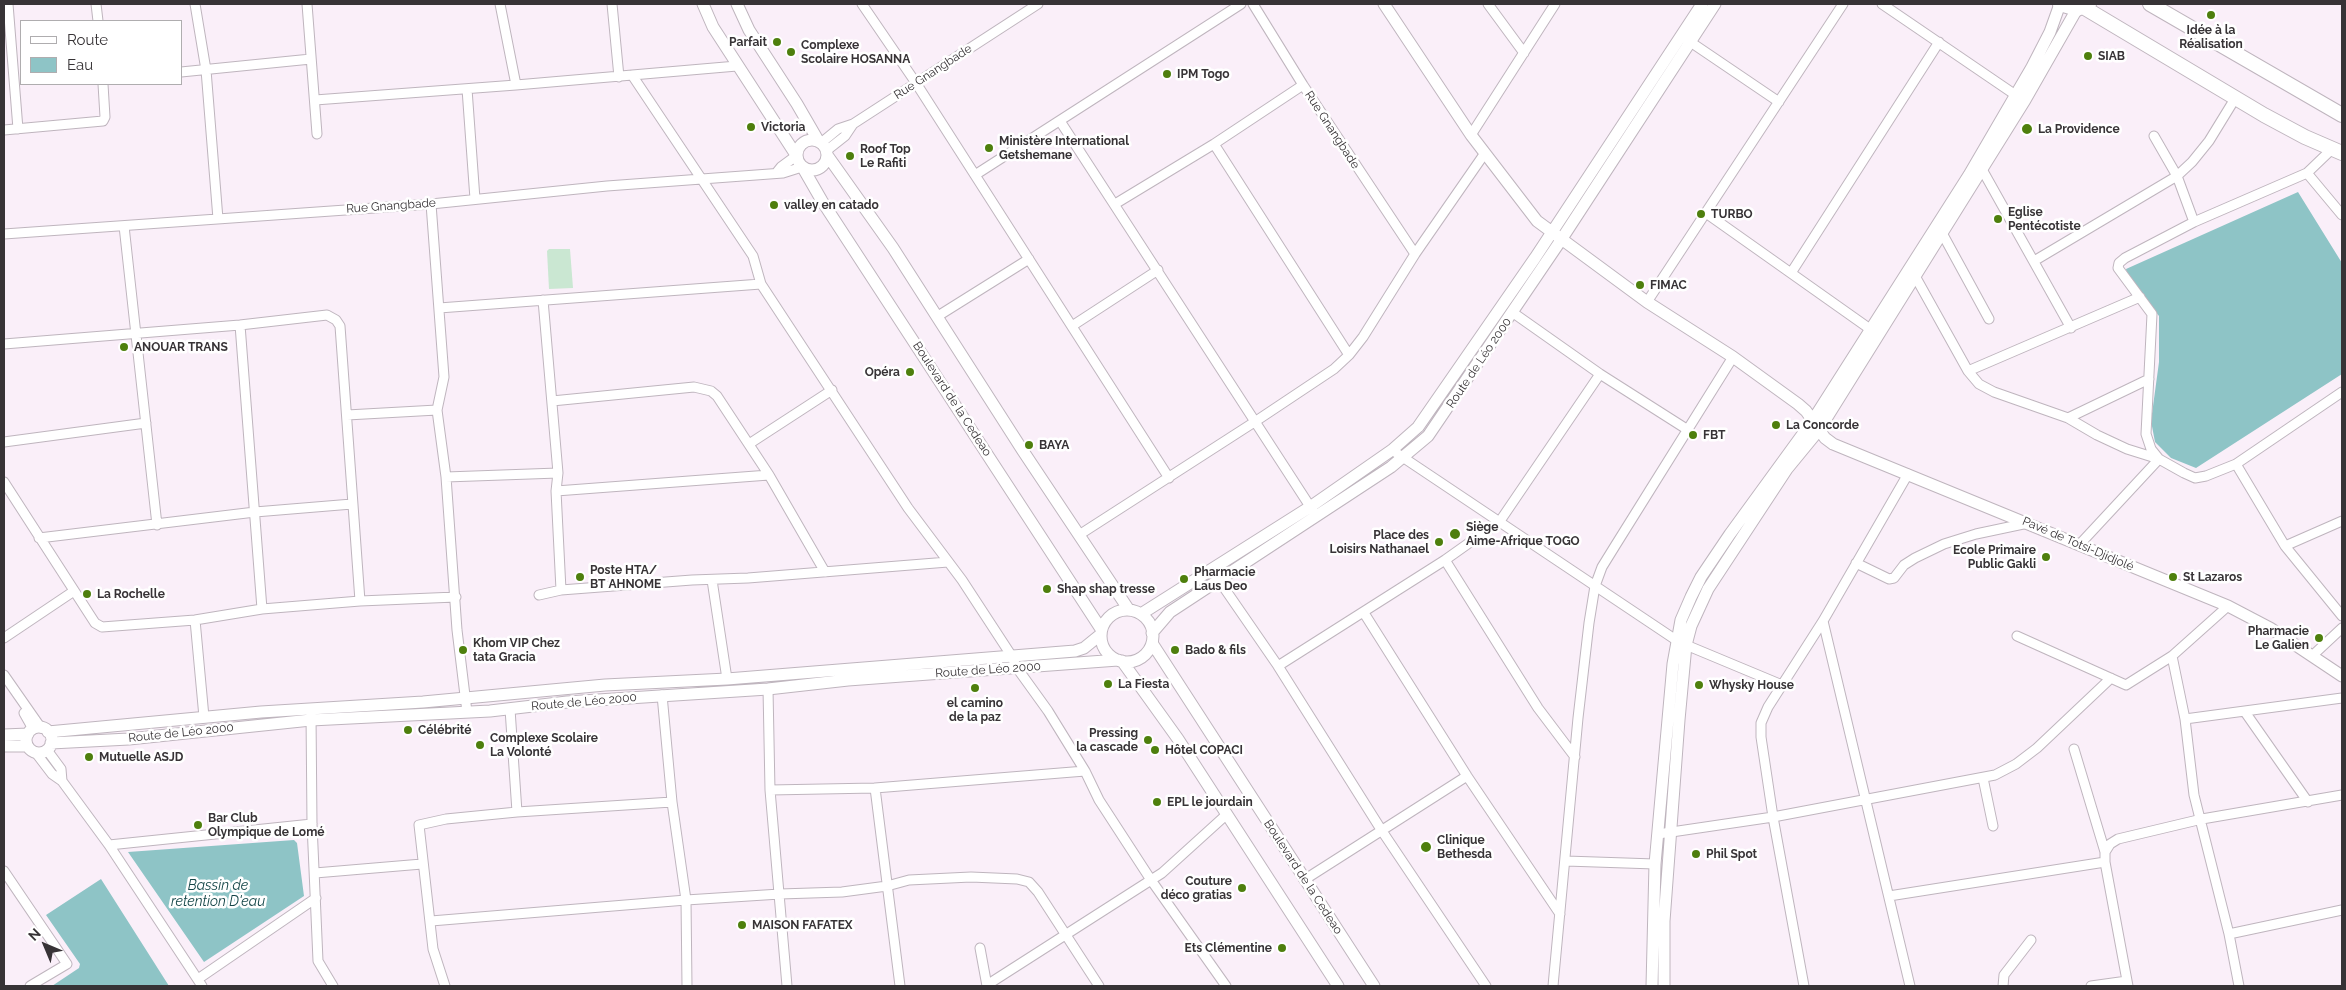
<!DOCTYPE html>
<meta charset="utf-8">
<style>
body{margin:0}
#map{position:relative;width:2346px;height:990px;overflow:hidden;background:#faeff9;font-family:Raleway,sans-serif}
canvas{display:block}
.frame{position:absolute;inset:0;border:5px solid #373336;pointer-events:none}
.legend{position:absolute;left:20px;top:20px;width:162px;height:65px;box-sizing:border-box;background:#fff;border:1px solid #afadaf;margin:0;padding:6px 9px;list-style:none;font-size:15px;color:#373336}
.legend li{display:flex;align-items:center;gap:10px;height:25px}
.legend b{width:25px;border:1px solid #afadaf}
.north{position:absolute;left:20px;top:920px;width:50px;height:50px;-webkit-text-stroke:4px #fff;paint-order:stroke;rotate:315deg;font-size:14px;font-weight:700;line-height:20px;text-align:center;color:#373336}
.north::after{content:'';display:block;margin:auto;width:18px;height:22px;background:#373336;clip-path:polygon(50% 0,100% 100%,50% 72%,0 100%)}
</style>
<div id="map">
<canvas width="2346" height="990"></canvas>
<div class="frame"></div>
<ul class="legend">
<li><b style="height:6px;background:#fff"></b>Route</li>
<li><b style="height:14px;background:#8ec4c6"></b>Eau</li>
</ul>
<div class="north">N</div>
</div>
<script>
const ctx = document.querySelector('canvas').getContext('2d');
ctx.lineJoin = 'round';
function paint(path, color) {
  ctx.fillStyle = color;
  ctx.fill(path, 'evenodd');
}
function toPath(rows) {
  const path = new Path2D();
  for (const r of rows) {
    if (r.length === 3) {
      path.moveTo(r[0] + r[2], r[1]);
      path.arc(r[0], r[1], r[2], 0, 2 * Math.PI);
      continue;
    }
    path.moveTo(r[0], r[1]);
    for (let i = 2; i < r.length; i += 2) path.lineTo(r[i], r[i + 1]);
  }
  return path;
}
function strokePath(path, color, width, dash) {
  ctx.strokeStyle = color;
  ctx.lineWidth = width;
  ctx.lineCap = dash ? 'butt' : 'round';
  ctx.setLineDash(dash || []);
  ctx.stroke(path);
}
function drawText(font, color, halo, rows, align = 'center') {
  ctx.font = font + ' Raleway,sans-serif';
  ctx.lineWidth = 5;
  ctx.setLineDash([]);
  ctx.textBaseline = 'middle';
  ctx.strokeStyle = halo;
  ctx.fillStyle = color;
  for (const [text, x, y, turn = 0] of rows) {
    ctx.save();
    ctx.translate(x, y);
    ctx.rotate((+turn || 0) * Math.PI / 180);
    ctx.textAlign = isNaN(turn) ? turn : align;
    if (halo) ctx.strokeText(text, 0, 0);
    ctx.fillText(text, 0, 0);
    ctx.restore();
  }
}
const green = toPath([
 [549,249,570,249,573,288,549,289,547,251]
]);
const water = toPath([
 [2298,192,2342,263,2342,374,2196,468,2171,458,2155,442,2151,421,2159,362,2159,316,2127,276,2126,269],
 [294,840,297,843,304,896,204,962,128,852],
 [101,879,169,986,52,986,79,968,80,964,46,915]
]);
const street = toPath([
 [8,4,18,129],
 [96,4,98,21],
 [195,4,206,70,218,219],
 [307,4,317,134],
 [500,4,516,85],
 [612,4,619,77],
 [862,4,916,83,1169,478],
 [1253,4,1303,85,1415,254],
 [1488,4,1524,53],
 [1882,4,2017,96],
 [1686,39,1779,102],
 [181,72,311,59],
 [632,75,753,256,761,284,908,508,962,580,1011,655,1017,668,1048,711,1085,771],
 [467,89,475,199],
 [315,100,516,85,737,66],
 [1060,121,1313,511],
 [4,130,103,121,105,117,103,84],
 [1471,135,1555,4],
 [821,143,838,129,853,124,1038,4],
 [1214,144,1349,355],
 [2332,149,2307,173,2194,222,2125,258,2119,263,2118,268,2152,314,2146,434,2151,449,2159,459,2184,473,2195,478,2206,476,2236,464,2342,392],
 [826,151,845,136,853,124],
 [1979,164,2071,328],
 [777,172,781,167,796,156],
 [2307,173,2342,215],
 [975,175,1241,4],
 [431,204,444,377,437,410,446,477,457,630,467,712],
 [1115,204,1214,144,1303,85],
 [1706,213,1870,329],
 [2194,222,2177,176,2192,162,2209,141,2236,97],
 [124,226,157,525],
 [1942,233,1989,319],
 [4,234,431,204,607,186,783,173,802,167],
 [2034,261,2177,176,2154,136],
 [1791,273,1939,42],
 [1915,276,1968,371,1979,384,1994,392,2068,418,2097,435,2127,449,2159,459,2080,544],
 [543,300,558,473,556,491,561,590],
 [1647,302,1843,4],
 [439,308,761,284],
 [1512,312,1600,374,1688,430],
 [938,316,1029,259],
 [240,325,262,609],
 [1072,326,1158,270],
 [4,344,240,325,327,315,336,320,340,326,360,601],
 [1968,371,2140,297],
 [552,401,694,387,711,391,717,396,769,475,825,572],
 [347,415,437,410],
 [2068,418,2149,379],
 [4,442,146,423],
 [749,444,832,390],
 [1392,450,1676,640],
 [2236,464,2285,546,2342,616],
 [446,477,558,473],
 [4,482,95,623,102,627,195,620,262,609,360,601,456,597],
 [556,491,769,475],
 [1079,535,1256,421,1334,369,1349,355,1363,337,1415,254,1485,153],
 [39,538,255,512,352,504],
 [2285,546,2342,521],
 [1445,560,1538,708,1575,757],
 [1856,563,1889,579,1894,578,1904,565,1915,558,1944,544,1976,534,2028,523],
 [1218,579,1278,666,1382,831,1486,986],
 [712,580,727,679],
 [539,595,561,590,692,580,748,578,948,562],
 [1364,613,1467,776,1560,914],
 [195,620,204,717],
 [1823,621,1910,986],
 [2017,636,2126,685,2172,656,2228,606],
 [4,638,74,591],
 [1686,645,1782,685],
 [2172,656,2185,719,2194,795,2229,934,2239,986],
 [2312,656,2342,628],
 [1278,666,1445,560,1500,521,1600,374],
 [4,675,41,728],
 [768,689,770,790,787,986],
 [662,695,672,802,686,900,687,986],
 [510,709,517,812],
 [2245,712,2308,802],
 [24,713,33,729],
 [311,714,312,824,318,961,333,986],
 [2185,719,2342,698],
 [2074,749,2105,852],
 [47,750,61,769,62,781],
 [36,753,52,774,62,781,109,845,202,986],
 [1983,778,1993,826],
 [770,790,875,788],
 [1658,834,1773,817,1995,775,2016,764,2037,748,2111,678],
 [109,845,312,824],
 [1566,861,1655,864],
 [4,871,67,964,30,986],
 [315,873,422,864],
 [1304,880,1467,776],
 [1889,896,2105,862],
 [431,921,686,900,780,894,842,892,887,886,909,880,971,877,1017,879,1029,882,1038,892,1099,986],
 [2229,934,2342,910],
 [980,948,987,986],
 [198,979,316,898],
 [987,985,1162,873,1226,815],
 [445,986,433,949,419,825,446,819,517,812,672,802],
 [900,986,875,788,1085,771,1099,800,1151,880,1226,986],
 [1553,986,1578,718,1589,623,1595,586,1602,567,1615,546,1733,357],
 [1804,986,1773,817,1761,737,1761,723,1768,707,1823,621,1908,474],
 [2003,986,2004,975,2031,940],
 [2091,986,2127,981],
 [2128,986,2105,862,2105,852,2110,844,2118,839,2202,819,2342,795]
]);
const secondary = toPath([
 [703,4,713,27,796,155],
 [737,4,749,30,797,104,819,142],
 [1384,4,1471,135,1537,221,1647,302,1733,357,1798,404,1806,411,1825,438,1833,444,2228,606,2270,628,2342,676],
 [812,155,15],
 [827,155,893,248,1023,451,1129,610],
 [803,168,822,201,1101,629],
 [1127,636,26],
 [1141,614,1310,507,1392,450,1418,427,1535,258,1702,4],
 [1152,633,1170,612,1391,467,1428,436,1561,240,1715,4],
 [1152,643,1374,986],
 [1122,661,1178,739,1338,986],
 [39,740,13],
 [48,732,261,712,423,702,605,685,727,679,1075,651,1084,648,1100,635],
 [4,735,28,734],
 [51,743,129,739,311,720,490,711,567,702,768,689,848,680,1118,660],
 [4,746,27,746],
 [1652,986,1655,864,1673,664,1681,620,1691,597,1701,577,1730,534,1813,420,1969,175,2032,67,2050,32,2060,4],
 [1664,986,1664,921,1679,720,1686,645,1691,626,1708,589,1787,469,1819,430,2025,100,2077,9]
]);
const primary = toPath([
 [2060,4,2077,9,2089,4],
 [2150,4,2342,115],
 [2083,7,2264,115,2305,137,2342,153]
]);
const markers = [
 [2211,15,5,"#4e7f0d"],
 [777,42,5,"#4e7f0d"],
 [791,52,5,"#4e7f0d"],
 [2088,56,5,"#4e7f0d"],
 [1167,74,5,"#4e7f0d"],
 [751,127,5,"#4e7f0d"],
 [2027,129,6,"#4e7f0d"],
 [989,148,5,"#4e7f0d"],
 [850,156,5,"#4e7f0d"],
 [774,205,5,"#4e7f0d"],
 [1701,214,5,"#4e7f0d"],
 [1998,219,5,"#4e7f0d"],
 [1640,285,5,"#4e7f0d"],
 [124,347,5,"#4e7f0d"],
 [910,372,5,"#4e7f0d"],
 [1776,425,5,"#4e7f0d"],
 [1693,435,5,"#4e7f0d"],
 [1029,445,5,"#4e7f0d"],
 [1455,534,6,"#4e7f0d"],
 [1439,542,5,"#4e7f0d"],
 [2046,557,5,"#4e7f0d"],
 [580,577,5,"#4e7f0d"],
 [2173,577,5,"#4e7f0d"],
 [1184,579,5,"#4e7f0d"],
 [1047,589,5,"#4e7f0d"],
 [87,594,5,"#4e7f0d"],
 [2319,638,5,"#4e7f0d"],
 [463,650,5,"#4e7f0d"],
 [1175,650,5,"#4e7f0d"],
 [1108,684,5,"#4e7f0d"],
 [1699,685,5,"#4e7f0d"],
 [975,688,5,"#4e7f0d"],
 [408,730,5,"#4e7f0d"],
 [1148,740,5,"#4e7f0d"],
 [480,745,5,"#4e7f0d"],
 [1155,750,5,"#4e7f0d"],
 [89,757,5,"#4e7f0d"],
 [1157,802,5,"#4e7f0d"],
 [198,825,5,"#4e7f0d"],
 [1426,847,6,"#4e7f0d"],
 [1696,854,5,"#4e7f0d"],
 [1242,888,5,"#4e7f0d"],
 [742,925,5,"#4e7f0d"],
 [1282,948,5,"#4e7f0d"]
];
const poiNames = [
 ["Idée à la",2211,30,"center"],
 ["Réalisation",2211,44,"center"],
 ["Parfait",767,42,"right"],
 ["Complexe",801,45],
 ["Scolaire HOSANNA",801,59],
 ["SIAB",2098,56],
 ["IPM Togo",1177,74],
 ["Victoria",761,127],
 ["La Providence",2038,129],
 ["Ministère International",999,141],
 ["Getshemane",999,155],
 ["Roof Top",860,149],
 ["Le Rafiti",860,163],
 ["valley en catado",784,205],
 ["Eglise",2008,212],
 ["Pentécotiste",2008,226],
 ["TURBO",1711,214],
 ["FIMAC",1650,285],
 ["ANOUAR TRANS",134,347],
 ["Opéra",900,372,"right"],
 ["La Concorde",1786,425],
 ["FBT",1703,435],
 ["BAYA",1039,445],
 ["Siège",1466,527],
 ["Aime-Afrique TOGO",1466,541],
 ["Place des",1429,535,"right"],
 ["Loisirs Nathanael",1429,549,"right"],
 ["Ecole Primaire",2036,550,"right"],
 ["Public Gakli",2036,564,"right"],
 ["Poste HTA/",590,570],
 ["BT AHNOME",590,584],
 ["Pharmacie",1194,572],
 ["Laus Deo",1194,586],
 ["St Lazaros",2183,577],
 ["Shap shap tresse",1057,589],
 ["La Rochelle",97,594],
 ["Pharmacie",2309,631,"right"],
 ["Le Galien",2309,645,"right"],
 ["Khom VIP Chez",473,643],
 ["tata Gracia",473,657],
 ["Bado & fils",1185,650],
 ["La Fiesta",1118,684],
 ["Whysky House",1709,685],
 ["el camino",975,703,"center"],
 ["de la paz",975,717,"center"],
 ["Célébrité",418,730],
 ["Pressing",1138,733,"right"],
 ["la cascade",1138,747,"right"],
 ["Complexe Scolaire",490,738],
 ["La Volonté",490,752],
 ["Hôtel COPACI",1165,750],
 ["Mutuelle ASJD",99,757],
 ["EPL le jourdain",1167,802],
 ["Bar Club",208,818],
 ["Olympique de Lomé",208,832],
 ["Clinique",1437,840],
 ["Bethesda",1437,854],
 ["Phil Spot",1706,854],
 ["Couture",1232,881,"right"],
 ["déco gratias",1232,895,"right"],
 ["MAISON FAFATEX",752,925],
 ["Ets Clémentine",1272,948,"right"]
];
const streetNames = [
 ["Rue Gnangbade",933,72,-33],
 ["Rue Gnangbade",1332,130,57],
 ["Rue Gnangbade",391,206,-4],
 ["Route de Léo 2000",1479,363,-56],
 ["Boulevard de la Cedeao",952,399,57],
 ["Pavé de Totsi-Djidjolé",2078,544,23],
 ["Route de Léo 2000",988,670,-4],
 ["Route de Léo 2000",584,702,-5],
 ["Route de Léo 2000",181,733,-6],
 ["Boulevard de la Cedeao",1303,877,57]
];
const waterNames = [
 ["Bassin de",218,886],
 ["retention D'eau",218,902]
];
paint(green, '#cae7d2');
paint(water, '#8ec4c6');
strokePath(street, '#bfb5be', 11);
strokePath(secondary, '#bfb5be', 13);
strokePath(primary, '#bfb5be', 16);
strokePath(street, '#fff', 9);
strokePath(secondary, '#fff', 11);
strokePath(primary, '#fff', 14);
for (const [x, y, r, color] of markers) {
  const dot = new Path2D();
  dot.arc(x, y, r, 0, 2 * Math.PI);
  ctx.fillStyle = color;
  ctx.fill(dot);
  strokePath(dot, '#fff', 2);
}
drawText('bold 12px', '#373336', '#fff', poiNames, 'left');
drawText('12px', '#373336', '#fff', streetNames);
drawText('italic 14px', '#134547', '#fff', waterNames);
</script>
